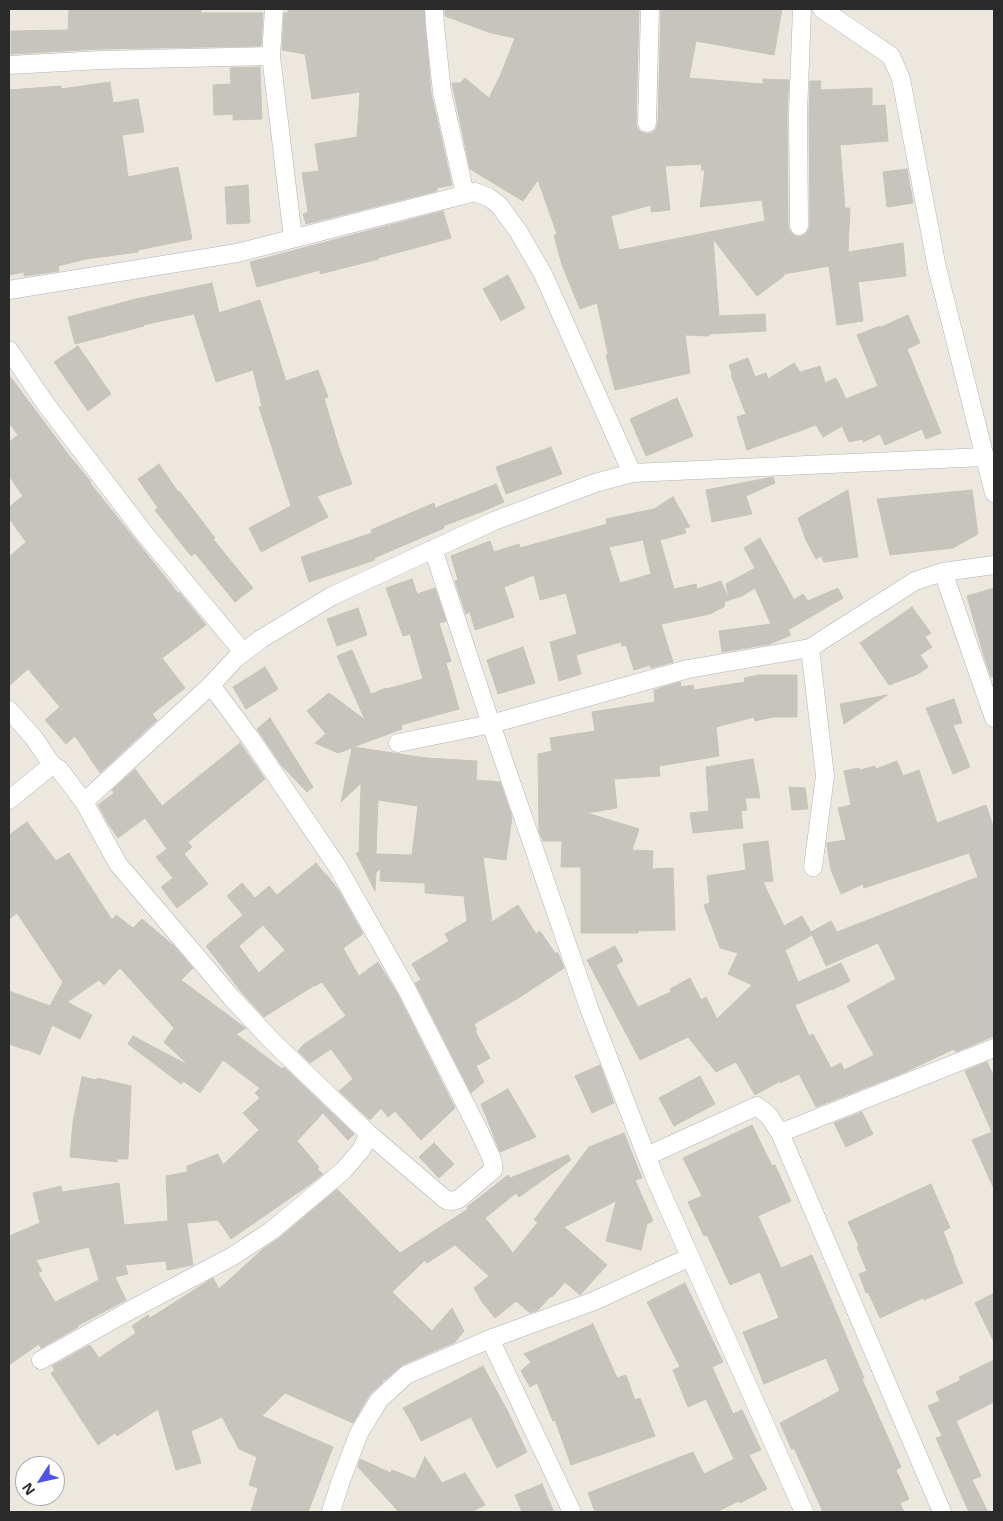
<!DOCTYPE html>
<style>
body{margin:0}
#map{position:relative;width:1003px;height:1521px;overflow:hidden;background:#ece8de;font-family:"Open Sans",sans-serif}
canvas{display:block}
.frame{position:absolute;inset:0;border:10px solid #2b2b2b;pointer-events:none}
.north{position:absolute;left:15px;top:1456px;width:50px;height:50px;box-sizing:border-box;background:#fff;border:1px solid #aaa;border-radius:50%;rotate:235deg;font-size:14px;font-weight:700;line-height:20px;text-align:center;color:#2b2b2b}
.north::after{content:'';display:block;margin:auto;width:18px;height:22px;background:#4c52eb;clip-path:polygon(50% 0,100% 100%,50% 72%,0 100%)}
</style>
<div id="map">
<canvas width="1003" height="1521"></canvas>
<div class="frame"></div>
<div class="north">N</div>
</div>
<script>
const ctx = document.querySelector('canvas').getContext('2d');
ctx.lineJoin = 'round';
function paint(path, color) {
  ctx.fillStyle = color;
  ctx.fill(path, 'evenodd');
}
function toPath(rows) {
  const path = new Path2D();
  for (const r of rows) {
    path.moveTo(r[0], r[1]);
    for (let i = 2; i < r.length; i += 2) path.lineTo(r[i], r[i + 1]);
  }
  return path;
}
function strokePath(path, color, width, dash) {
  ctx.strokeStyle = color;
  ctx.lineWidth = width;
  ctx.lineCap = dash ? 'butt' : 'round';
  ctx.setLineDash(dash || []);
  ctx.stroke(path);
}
const building = toPath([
 [69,9,201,9,201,13,263,13,261,46,101,49,11,54,11,31,68,30,69,9],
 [288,9,424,9,431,93,452,185,437,188,437,191,306,224,303,214,308,212,302,173,319,171,315,144,357,137,360,92,312,99,305,54,282,50,284,13,288,13,288,9],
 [445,9,639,9,636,123,637,128,641,132,647,134,652,133,656,129,658,123,661,9,782,9,774,55,696,41,689,78,763,84,763,79,789,80,787,113,788,226,790,232,794,235,799,237,805,235,808,231,810,226,809,113,810,81,821,81,820,90,872,88,872,106,885,105,888,141,840,145,845,208,850,208,848,252,903,243,906,276,858,282,863,321,837,325,829,266,784,274,784,276,757,296,713,239,719,316,765,314,766,331,709,334,709,336,685,335,690,373,615,390,606,355,608,354,597,303,580,309,562,265,554,235,557,234,538,180,523,201,470,169,452,83,460,83,465,78,489,98,501,74,515,38,491,33,445,16,445,9],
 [702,164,701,170,705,170,700,207,762,200,765,221,619,250,611,216,651,205,651,212,670,210,665,166,702,164],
 [260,67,262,119,233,120,233,114,214,115,213,85,231,84,230,68,260,67],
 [110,82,113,103,138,99,144,132,122,135,128,177,178,167,192,239,138,250,138,252,86,259,58,266,59,271,24,276,24,272,9,275,9,90,61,86,61,89,110,82],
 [907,169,913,203,887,207,883,172,907,169],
 [248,185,250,223,227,224,225,187,248,185],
 [443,211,451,238,378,258,379,259,320,274,320,270,257,287,250,262,443,211],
 [508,275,525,308,501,321,483,289,508,275],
 [212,283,219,313,260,300,286,381,318,370,328,397,324,398,339,448,352,484,317,496,328,517,261,552,249,528,291,506,259,407,262,406,253,370,216,382,194,314,143,325,144,326,75,344,68,317,136,299,212,283],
 [908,315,920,343,907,349,941,433,926,439,922,429,885,445,880,434,863,442,863,439,849,442,842,426,823,437,816,425,747,450,737,417,746,414,731,375,732,374,729,365,748,358,755,377,766,373,768,379,794,363,800,372,820,366,825,383,836,378,846,399,878,386,857,335,880,326,881,327,908,315],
 [78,346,111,394,88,411,54,362,78,346],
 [9,375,71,458,91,482,90,483,178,593,179,592,206,625,162,658,185,688,152,714,157,720,100,773,75,736,66,744,45,720,60,707,28,669,9,686,9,557,26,542,9,518,9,507,23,496,9,476,9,442,18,435,9,423,9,375],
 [677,398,693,436,646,456,630,419,677,398],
 [551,447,562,474,506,494,496,467,551,447],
 [159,464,178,492,179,491,215,538,213,539,253,588,235,602,195,553,191,556,155,510,158,508,138,479,159,464],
 [773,477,775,483,746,496,752,514,712,522,706,490,773,477],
 [496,484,504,502,481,512,443,526,444,528,374,558,375,560,309,582,301,557,372,533,371,530,434,503,435,508,496,484],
 [848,490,858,557,824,562,821,556,816,559,806,540,798,518,848,490],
 [972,490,978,534,953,548,890,555,877,499,972,490],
 [673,497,690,527,684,528,686,533,660,540,674,589,696,584,697,589,721,581,729,600,724,602,725,606,710,614,661,624,673,662,651,668,650,665,634,670,626,645,622,646,621,642,576,655,581,674,559,681,550,642,577,634,566,593,540,600,534,575,504,587,514,617,475,630,470,612,466,614,455,581,458,580,451,556,490,541,494,552,519,544,520,548,607,524,606,519,654,509,673,497],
 [643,540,651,574,620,583,609,547,643,540],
 [760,538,794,600,803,594,808,601,838,588,843,598,788,630,791,635,770,644,722,652,719,631,771,624,755,588,742,596,729,600,726,584,755,568,744,548,760,538],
 [412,579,417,594,435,588,446,621,439,623,451,661,446,663,459,709,401,725,402,729,353,747,426,758,477,761,476,780,500,782,512,817,506,860,483,857,492,922,518,905,536,934,540,931,555,953,558,953,564,968,520,997,474,1024,477,1030,475,1031,490,1058,476,1066,484,1082,471,1093,415,983,421,980,412,964,449,941,445,934,467,921,464,896,425,893,425,883,380,881,381,869,376,872,375,891,356,853,359,853,361,783,341,802,352,748,338,753,315,743,326,734,307,711,329,693,365,720,337,656,352,650,371,694,386,688,387,689,423,679,410,634,403,636,386,588,412,579],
 [378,800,418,806,412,855,376,854,378,800],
 [994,588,994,676,991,677,983,653,967,596,994,588],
 [912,607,931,633,925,637,932,647,920,655,928,667,918,674,889,685,860,643,912,607],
 [358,608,367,635,337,646,327,619,358,608],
 [523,647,535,683,498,694,487,660,523,647],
 [265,667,278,689,246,709,233,687,265,667],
 [759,675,797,675,797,717,773,717,755,721,754,717,716,727,719,756,659,766,660,776,614,779,617,808,587,813,639,829,632,850,653,851,652,869,673,868,675,930,638,931,638,933,581,933,581,867,561,867,562,841,543,841,539,831,538,754,552,751,550,738,595,731,592,712,655,702,654,690,680,682,681,687,693,685,694,690,745,682,744,678,759,675],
 [887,695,844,724,840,704,887,695],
 [954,699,962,723,953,725,970,767,953,774,926,708,954,699],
 [270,718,313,787,307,792,282,766,257,729,270,718],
 [240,743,265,779,188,842,192,847,184,854,208,884,177,908,161,887,173,878,156,857,167,849,145,818,118,838,109,825,98,805,114,793,112,790,135,769,162,806,240,743],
 [753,759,760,798,745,798,747,810,741,811,743,828,693,833,690,813,709,811,706,767,753,759],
 [897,761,903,776,919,770,937,823,986,805,994,829,994,1036,956,1052,954,1049,903,1073,816,1107,799,1074,780,1083,780,1081,755,1095,736,1062,716,1072,688,1037,640,1060,587,960,615,946,623,961,616,965,638,1007,671,992,670,989,690,978,701,1000,706,997,717,1019,752,985,728,974,738,953,720,948,704,905,710,903,707,876,746,870,743,844,768,841,773,881,763,882,784,926,802,916,811,932,831,921,837,932,978,877,969,853,864,888,863,884,841,894,831,870,827,846,827,843,846,840,838,808,851,805,844,771,859,768,860,770,875,766,876,769,897,761],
 [812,935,826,966,878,943,896,979,847,1006,874,1055,844,1070,841,1063,831,1068,813,1034,809,1036,795,1005,832,989,832,990,850,981,841,963,798,982,785,950,812,935],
 [789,787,805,788,808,809,792,810,789,787],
 [27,822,56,861,69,853,112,920,116,915,133,928,142,919,174,946,193,968,181,980,244,1027,246,1028,236,1034,282,1069,284,1067,354,1134,348,1140,323,1113,297,1141,319,1167,317,1169,323,1174,309,1185,231,1239,218,1220,187,1223,193,1265,167,1270,166,1261,125,1265,128,1274,115,1277,126,1300,77,1326,78,1327,41,1348,39,1344,9,1365,9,1236,40,1223,33,1193,61,1186,62,1192,119,1183,124,1225,168,1221,166,1176,187,1172,187,1166,218,1154,223,1165,259,1130,243,1113,260,1098,255,1093,260,1088,223,1060,200,1093,183,1081,181,1084,128,1044,133,1036,186,1064,186,1063,164,1042,174,1028,120,968,104,985,99,980,67,1002,92,1015,80,1039,52,1025,40,1055,26,1049,26,1050,9,1044,9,991,50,1006,63,982,17,913,9,919,9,835,27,822],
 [89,1247,99,1280,55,1302,38,1273,42,1271,36,1260,89,1247],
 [316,863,326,875,327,875,339,891,363,934,343,948,359,976,378,962,397,993,455,1108,421,1140,395,1111,388,1117,381,1108,370,1120,339,1091,353,1079,331,1049,310,1063,298,1051,303,1045,346,1016,322,982,315,986,315,985,264,1017,243,994,206,946,243,915,227,896,242,883,255,898,269,886,277,895,316,863],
 [263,925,285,950,259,973,239,946,263,925],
 [987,1062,994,1077,994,1189,972,1140,992,1132,965,1071,987,1062],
 [600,1065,614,1103,592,1113,575,1076,600,1065],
 [700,1076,715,1104,674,1126,659,1098,700,1076],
 [82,1077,97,1080,97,1078,131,1086,128,1159,117,1159,117,1162,70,1157,73,1122,82,1077],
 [508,1089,536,1137,500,1152,481,1104,508,1089],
 [862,1112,873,1134,846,1147,834,1123,862,1112],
 [752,1125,772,1166,775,1165,791,1201,758,1216,781,1268,812,1255,864,1378,862,1379,901,1467,896,1470,909,1499,900,1503,904,1512,823,1512,794,1448,792,1450,780,1423,840,1391,826,1358,764,1384,743,1332,779,1318,760,1272,730,1285,707,1235,704,1236,688,1202,702,1196,683,1158,752,1125],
 [624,1133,642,1178,635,1180,653,1221,647,1224,641,1250,606,1241,616,1201,564,1227,607,1265,580,1295,565,1282,552,1297,551,1296,538,1310,530,1313,516,1301,495,1318,482,1302,474,1288,489,1276,455,1245,427,1263,425,1260,392,1292,432,1331,452,1308,464,1331,455,1342,402,1365,385,1380,384,1378,382,1383,370,1394,353,1423,285,1393,262,1416,333,1447,308,1512,251,1512,258,1488,249,1485,257,1457,239,1449,222,1417,191,1431,201,1463,176,1470,158,1409,117,1436,115,1433,98,1445,51,1373,55,1371,52,1366,90,1345,99,1358,136,1333,132,1326,148,1315,150,1318,213,1278,219,1289,263,1249,278,1239,337,1189,400,1253,468,1209,467,1207,508,1175,510,1178,568,1155,571,1160,519,1197,516,1193,485,1218,513,1253,538,1222,534,1220,589,1147,624,1133],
 [434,1143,454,1164,439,1178,419,1157,434,1143],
 [931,1184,950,1228,943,1231,954,1259,953,1259,963,1283,924,1300,923,1298,880,1318,868,1292,866,1293,859,1274,867,1271,857,1247,859,1246,848,1222,931,1184],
 [685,1283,723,1362,712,1367,733,1414,742,1410,761,1450,749,1455,767,1489,740,1503,739,1501,716,1512,595,1512,588,1493,693,1452,704,1474,734,1459,706,1399,688,1407,673,1370,680,1367,647,1302,685,1283],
 [994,1293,994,1342,975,1303,994,1293],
 [593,1324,617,1378,626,1375,635,1400,640,1398,655,1436,571,1465,555,1420,553,1421,537,1383,530,1387,521,1371,531,1362,524,1354,593,1324],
 [994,1360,994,1402,956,1421,981,1476,972,1480,988,1512,969,1512,936,1438,942,1436,928,1406,940,1401,936,1392,961,1380,959,1377,994,1360],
 [483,1366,508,1412,527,1452,497,1468,471,1417,421,1441,414,1427,403,1408,483,1366],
 [425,1457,442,1483,465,1473,485,1505,471,1512,399,1512,358,1467,360,1459,391,1473,392,1470,415,1479,425,1457],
 [542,1484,554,1512,522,1512,515,1495,542,1484]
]);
const street = toPath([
 [274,9,271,56,293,238],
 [434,9,435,26,442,92,465,194],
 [822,9,891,56,901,79,937,268,994,493],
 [9,65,101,60,271,56],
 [647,123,650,9],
 [799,226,798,113,802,9],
 [9,290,237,253,475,192,488,197,499,205,518,231,543,274,632,473],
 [9,350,45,403,144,533,243,652],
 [433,549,491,724,589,1008,655,1178,804,1512],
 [943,572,994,718],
 [810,648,825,776,813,867],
 [9,710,34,738,52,765,59,769,84,802,118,864,231,997,272,1041,369,1134,446,1200,452,1201,459,1199,493,1170,493,1164,491,1157,479,1131,406,988,337,866,251,739,211,685],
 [398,743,491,724,688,669,810,648,915,581,943,572,994,565],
 [9,800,52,765],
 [84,802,211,685,236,658,261,639,332,596,494,521,595,483,632,473,984,457],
 [780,1133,994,1048],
 [647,1156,757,1106,769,1116,780,1133,942,1512],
 [490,1339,572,1512],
 [41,1360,127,1312,233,1256,271,1231,343,1171,361,1150,369,1134],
 [331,1512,340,1483,359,1433,379,1400,406,1375,490,1339,594,1301,690,1257]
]);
paint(building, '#c7c4be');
strokePath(building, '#c7c4b8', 1);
strokePath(street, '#b2b2bd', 19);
strokePath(street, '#fff', 18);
</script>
